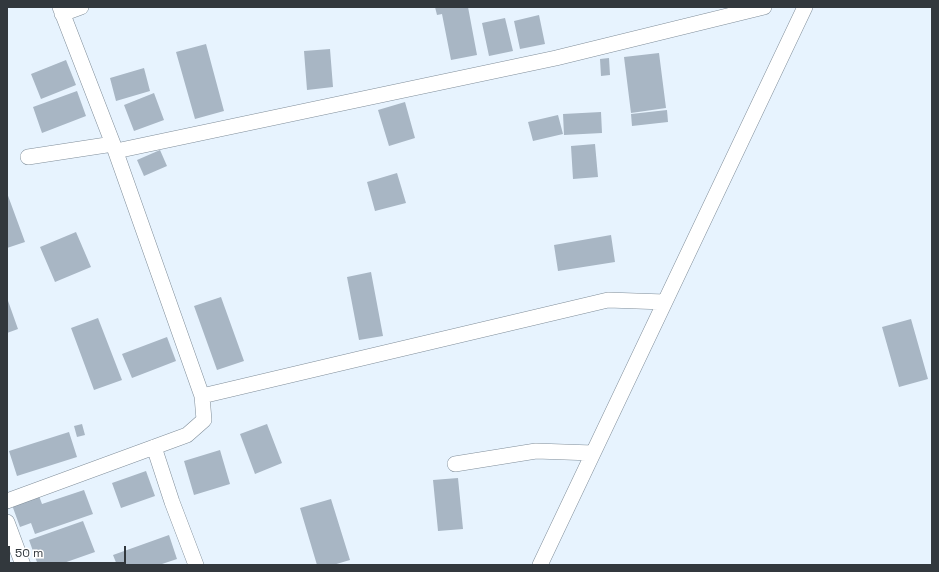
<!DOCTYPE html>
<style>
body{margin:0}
#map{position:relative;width:939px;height:572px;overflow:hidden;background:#e7f3fe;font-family:"Space Grotesk",sans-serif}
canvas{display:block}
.frame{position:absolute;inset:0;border:8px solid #32383d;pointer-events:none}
.scale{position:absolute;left:8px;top:546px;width:118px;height:18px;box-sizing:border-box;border:2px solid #32383d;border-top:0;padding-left:5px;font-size:12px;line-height:14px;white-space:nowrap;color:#32383d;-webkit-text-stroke:3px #fff;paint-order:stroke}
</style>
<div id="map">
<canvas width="939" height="572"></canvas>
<div class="frame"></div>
<div class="scale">50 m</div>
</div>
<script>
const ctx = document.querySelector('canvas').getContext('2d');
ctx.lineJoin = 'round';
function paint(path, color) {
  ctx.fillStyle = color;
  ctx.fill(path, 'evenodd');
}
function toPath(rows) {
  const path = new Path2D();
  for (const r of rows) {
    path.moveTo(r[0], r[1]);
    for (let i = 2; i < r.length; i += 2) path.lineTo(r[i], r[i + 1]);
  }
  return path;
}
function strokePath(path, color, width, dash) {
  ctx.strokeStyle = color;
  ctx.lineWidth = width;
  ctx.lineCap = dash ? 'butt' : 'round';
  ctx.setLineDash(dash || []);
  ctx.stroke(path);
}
const building = toPath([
 [435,7,468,7,477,55,451,60,442,14,437,15],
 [539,15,545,44,520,49,514,21],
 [505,18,513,51,489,56,482,23],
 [206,44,224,111,195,119,176,52],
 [330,49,333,87,307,90,304,51],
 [659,53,666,108,631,113,624,57],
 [609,58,610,75,601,76,600,59],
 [66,60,76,85,41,99,31,74],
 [144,68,150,91,116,101,110,78],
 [77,91,86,116,42,133,33,107],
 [154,93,164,120,134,131,124,105],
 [405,102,415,138,389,146,378,110],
 [667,110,668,122,632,126,631,114],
 [601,112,602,133,564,135,563,114],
 [558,115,563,134,533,141,528,122],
 [595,144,598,177,573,179,571,146],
 [160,150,167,166,144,176,137,160],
 [397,173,406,203,375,211,367,182],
 [7,193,25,242,7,248],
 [76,232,91,267,55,282,40,247],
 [611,235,615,262,558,271,554,245],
 [371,272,383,336,359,340,347,277],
 [221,297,244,361,217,370,194,306],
 [7,298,18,329,7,333],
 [98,318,122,380,94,390,71,328],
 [911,319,928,379,899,387,882,327],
 [167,337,176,361,132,378,122,354],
 [82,424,85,435,77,437,74,426],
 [267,424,282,463,255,474,240,434],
 [69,432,77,457,17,476,9,451],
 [220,450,230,484,194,495,184,461],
 [146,471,155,496,121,508,112,483],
 [458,478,463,529,438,531,433,480],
 [84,490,93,514,35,534,31,523,20,527,12,505,39,496,42,504],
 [331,499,350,560,333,565,317,565,300,508],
 [83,521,95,552,58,565,38,565,29,540],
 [169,535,177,559,159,565,117,565,113,555]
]);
const street = toPath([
 [62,14,81,7],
 [116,151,556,58,764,7],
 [28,157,113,144],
 [202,396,608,300,665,302],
 [154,447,172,502,196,565],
 [455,464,536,451,593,453],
 [7,501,187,435,204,420,202,396,113,144,60,7],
 [7,522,23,565],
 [540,565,805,7]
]);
paint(building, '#a8b6c4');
strokePath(street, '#808e9a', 16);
strokePath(street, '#fff', 15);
</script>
